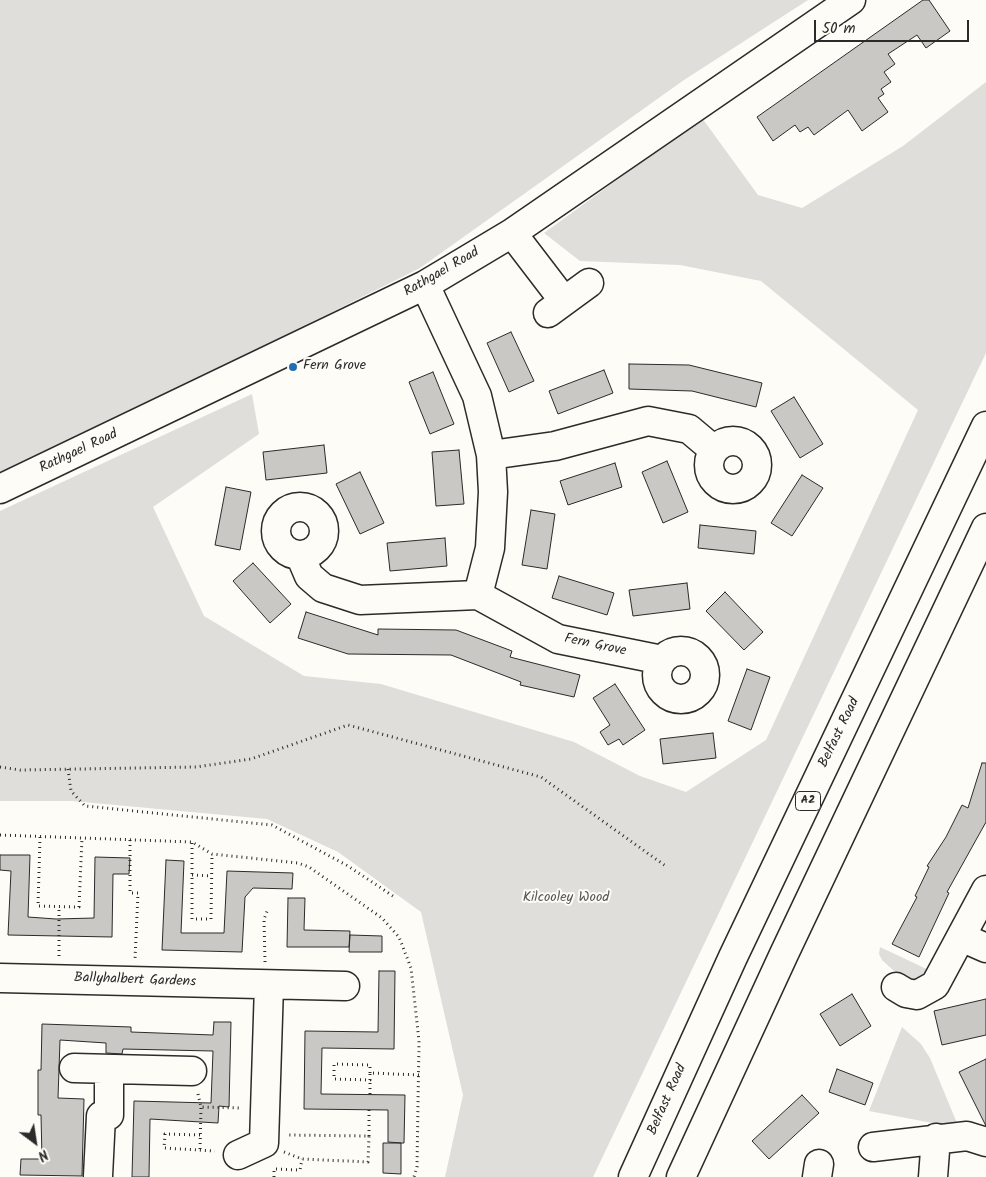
<!DOCTYPE html>
<style>
body{margin:0}
#map{position:relative;width:986px;height:1177px;overflow:hidden;background:#fdfcf7;font-family:Kalam,sans-serif}
canvas{display:block}
.north{position:absolute;left:10px;top:1117px;width:50px;height:50px;-webkit-text-stroke:4px #fdfcf7;paint-order:stroke;rotate:149deg;font-size:14px;font-weight:700;line-height:20px;text-align:center;color:#2b2b2b}
.north::after{content:'';display:block;margin:auto;width:18px;height:22px;background:#2b2b2b;clip-path:polygon(50% 0,100% 100%,50% 72%,0 100%)}
.scale{position:absolute;left:814px;top:20px;width:155px;height:22px;box-sizing:border-box;border:2px solid #2b2b2b;border-top:0;padding-left:6px;font-size:15px;line-height:18px;white-space:nowrap;color:#2b2b2b;-webkit-text-stroke:4px #fdfcf7;paint-order:stroke}
</style>
<div id="map">
<canvas width="986" height="1177"></canvas>
<div class="north">N</div>
<div class="scale">50 m</div>
</div>
<script>
const ctx = document.querySelector('canvas').getContext('2d');
ctx.lineJoin = 'round';
function paint(path, color) {
  ctx.fillStyle = color;
  ctx.fill(path, 'evenodd');
}
function toPath(rows) {
  const path = new Path2D();
  for (const r of rows) {
    if (r.length === 3) {
      path.moveTo(r[0] + r[2], r[1]);
      path.arc(r[0], r[1], r[2], 0, 2 * Math.PI);
      continue;
    }
    path.moveTo(r[0], r[1]);
    for (let i = 2; i < r.length; i += 2) path.lineTo(r[i], r[i + 1]);
  }
  return path;
}
function strokePath(path, color, width, dash) {
  ctx.strokeStyle = color;
  ctx.lineWidth = width;
  ctx.lineCap = dash ? 'butt' : 'round';
  ctx.setLineDash(dash || []);
  ctx.stroke(path);
}
function drawText(font, color, halo, rows, align = 'center') {
  ctx.font = font + ' Kalam,sans-serif';
  ctx.lineWidth = 4;
  ctx.setLineDash([]);
  ctx.textBaseline = 'middle';
  ctx.strokeStyle = halo;
  ctx.fillStyle = color;
  for (const [text, x, y, turn = 0] of rows) {
    ctx.save();
    ctx.translate(x, y);
    ctx.rotate((+turn || 0) * Math.PI / 180);
    ctx.textAlign = isNaN(turn) ? turn : align;
    if (halo) ctx.strokeText(text, 0, 0);
    ctx.fillText(text, 0, 0);
    ctx.restore();
  }
}
const green = toPath([
 [0,0,808,0,684,80,420,268,0,478],
 [986,82,986,353,593,1177,445,1177,463,1095,421,912,338,852,267,819,72,801,0,801,0,511,252,394,259,434,153,507,204,616,304,676,381,684,574,742,640,776,686,792,766,740,918,410,761,281,680,265,580,261,544,233,702,118,758,195,802,208,903,146],
 [880,947,935,973,931,979,906,982,882,960,879,954],
 [902,1027,921,1044,930,1058,959,1128,869,1111]
]);
const building = toPath([
 [923,0,929,0,950,31,926,48,917,35,888,54,895,64,884,72,891,82,881,89,884,94,878,98,888,112,862,131,848,110,814,135,808,127,800,132,795,125,773,141,757,117,923,0],
 [511,332,534,381,509,392,487,343,511,332],
 [629,364,689,365,762,383,756,407,692,391,629,389,629,364],
 [604,370,613,393,558,414,549,391,604,370],
 [433,372,454,424,430,434,409,382,433,372],
 [794,397,823,444,800,458,771,411,794,397],
 [324,445,327,473,266,480,263,452,324,445],
 [459,450,464,504,436,506,432,452,459,450],
 [667,461,688,512,663,523,642,472,667,461],
 [615,463,622,487,568,505,560,481,615,463],
 [360,472,384,523,360,534,336,484,360,472],
 [802,475,823,488,792,536,771,523,802,475],
 [226,487,251,492,240,550,215,545,226,487],
 [531,510,555,514,547,569,522,565,531,510],
 [700,525,756,531,754,554,698,548,700,525],
 [445,538,447,566,390,571,387,543,445,538],
 [253,563,291,604,270,623,233,581,253,563],
 [559,576,614,593,607,615,552,598,559,576],
 [687,583,690,609,633,616,629,590,687,583],
 [725,592,763,632,744,650,706,611,725,592],
 [306,612,378,635,378,629,456,630,512,651,510,657,580,675,574,697,520,685,521,682,451,655,348,654,298,638,306,612],
 [747,669,770,677,751,730,728,721,747,669],
 [615,684,645,730,623,745,619,739,608,745,600,732,610,725,593,698,615,684],
 [713,733,716,758,663,764,660,739,713,733],
 [982,763,986,763,986,822,947,892,949,893,919,957,892,944,917,897,915,896,929,867,927,866,946,837,962,805,968,808,982,763],
 [0,855,30,855,28,917,56,919,94,918,95,857,130,858,129,874,113,874,112,937,8,935,11,871,0,870,0,855],
 [166,860,184,861,181,933,224,933,227,871,293,873,292,889,253,888,245,897,242,952,162,950,166,860],
 [288,898,305,898,304,930,350,931,349,947,287,947,288,898],
 [350,935,382,936,382,952,349,952,350,935],
 [379,971,395,971,394,1049,322,1048,321,1094,405,1095,404,1143,401,1143,401,1174,383,1173,383,1143,401,1143,388,1142,388,1110,304,1109,305,1031,378,1032,379,971],
 [852,994,871,1026,840,1046,820,1014,852,994],
 [986,999,986,1035,942,1045,934,1011,986,999],
 [214,1022,231,1022,229,1107,219,1106,218,1123,150,1119,149,1177,132,1177,134,1101,211,1103,213,1051,123,1049,122,1054,106,1053,106,1043,60,1040,58,1098,84,1099,82,1176,20,1175,21,1159,42,1159,41,1115,38,1115,38,1070,41,1070,42,1024,131,1027,131,1032,213,1035,214,1022],
 [986,1059,986,1126,959,1072,986,1059],
 [837,1069,873,1083,865,1105,829,1092,837,1069],
 [802,1095,819,1113,769,1159,752,1141,802,1095]
]);
const path = toPath([
 [0,767,20,770,196,767,251,759,348,725,541,777,667,867],
 [68,769,71,791,85,806,272,825,348,866,396,898],
 [0,835,192,842,212,854,298,863,309,867,382,918,399,937,411,968,419,1041,417,1167,414,1177],
 [40,837,38,906,79,907,82,838],
 [130,840,130,893,138,893,135,959],
 [192,843,192,919,211,919,212,854],
 [192,875,211,876],
 [59,956,59,907],
 [265,962,264,919,268,909],
 [370,1073,370,1065,334,1064,334,1079,370,1080,370,1073,419,1075],
 [198,1094,201,1107,242,1108],
 [370,1094,370,1080],
 [200,1135,165,1134,164,1148,215,1151],
 [369,1136,369,1110],
 [200,1149,201,1107],
 [284,1152,302,1159,368,1162,369,1136,288,1135],
 [274,1177,274,1169,300,1170,302,1159]
]);
const minor = toPath([
 [512,233,564,301],
 [425,285,477,396,491,455,493,492,490,548,478,595],
 [548,313,589,283],
 [733,465,24],
 [491,455,555,446,648,421,689,429,714,450],
 [0,489,425,285,512,233,851,0],
 [300,531,24],
 [300,555,309,576,323,588,360,600,478,595,558,639,662,660],
 [681,675,24],
 [961,937,986,948],
 [0,978,345,986],
 [896,987,906,993,917,995,935,985,986,890],
 [74,1068,192,1071],
 [873,1147,967,1136,986,1142],
 [238,1155,264,1143,269,985],
 [98,1176,101,1116,109,1115,109,1069],
 [817,1177,819,1164],
 [933,1177,936,1138]
]);
const highway = toPath([
 [633,1177,733,957,986,426],
 [681,1177,784,954,986,528]
]);
const markers = [
 [293,367,5,"#1f6fb2"]
];
const shields = [
 [808,801,25]
];
const shieldNames = [
 ["A2",808,801]
];
const streetNames = [
 ["Rathgael Road",442,273,-30],
 ["Rathgael Road",79,452,-25],
 ["Fern Grove",595,646,12],
 ["Belfast Road",840,733,-64],
 ["Ballyhalbert Gardens",135,981,2],
 ["Belfast Road",668,1100,-66]
];
const poiNames = [
 ["Fern Grove",303,367]
];
const parkNames = [
 ["Kilcooley Wood",566,899]
];
paint(green, '#dfdeda');
paint(building, '#c9c8c4');
strokePath(building, '#2b2b2b', 1);
strokePath(minor, '#2b2b2b', 31);
strokePath(highway, '#2b2b2b', 31);
strokePath(path, '#2b2b2b', 3, [1, 4]);
strokePath(minor, '#fdfcf7', 28);
strokePath(highway, '#fdfcf7', 28);
for (const [x, y, r, color] of markers) {
  const dot = new Path2D();
  dot.arc(x, y, r, 0, 2 * Math.PI);
  ctx.fillStyle = color;
  ctx.fill(dot);
  strokePath(dot, '#fdfcf7', 2);
}
for (const [x, y, w] of shields) {
  const box = new Path2D();
  box.roundRect(x - w / 2, y - 9.5, w, 19, 4);
  ctx.fillStyle = '#fdfcf7';
  ctx.fill(box);
  strokePath(box, '#2b2b2b', 1);
}
drawText('bold 12px', '#2b2b2b', null, shieldNames);
drawText('14px', '#2b2b2b', '#fdfcf7', streetNames);
drawText('14px', '#2b2b2b', '#fdfcf7', poiNames, 'left');
drawText('14px', '#585857', '#fdfcf7', parkNames);
</script>
